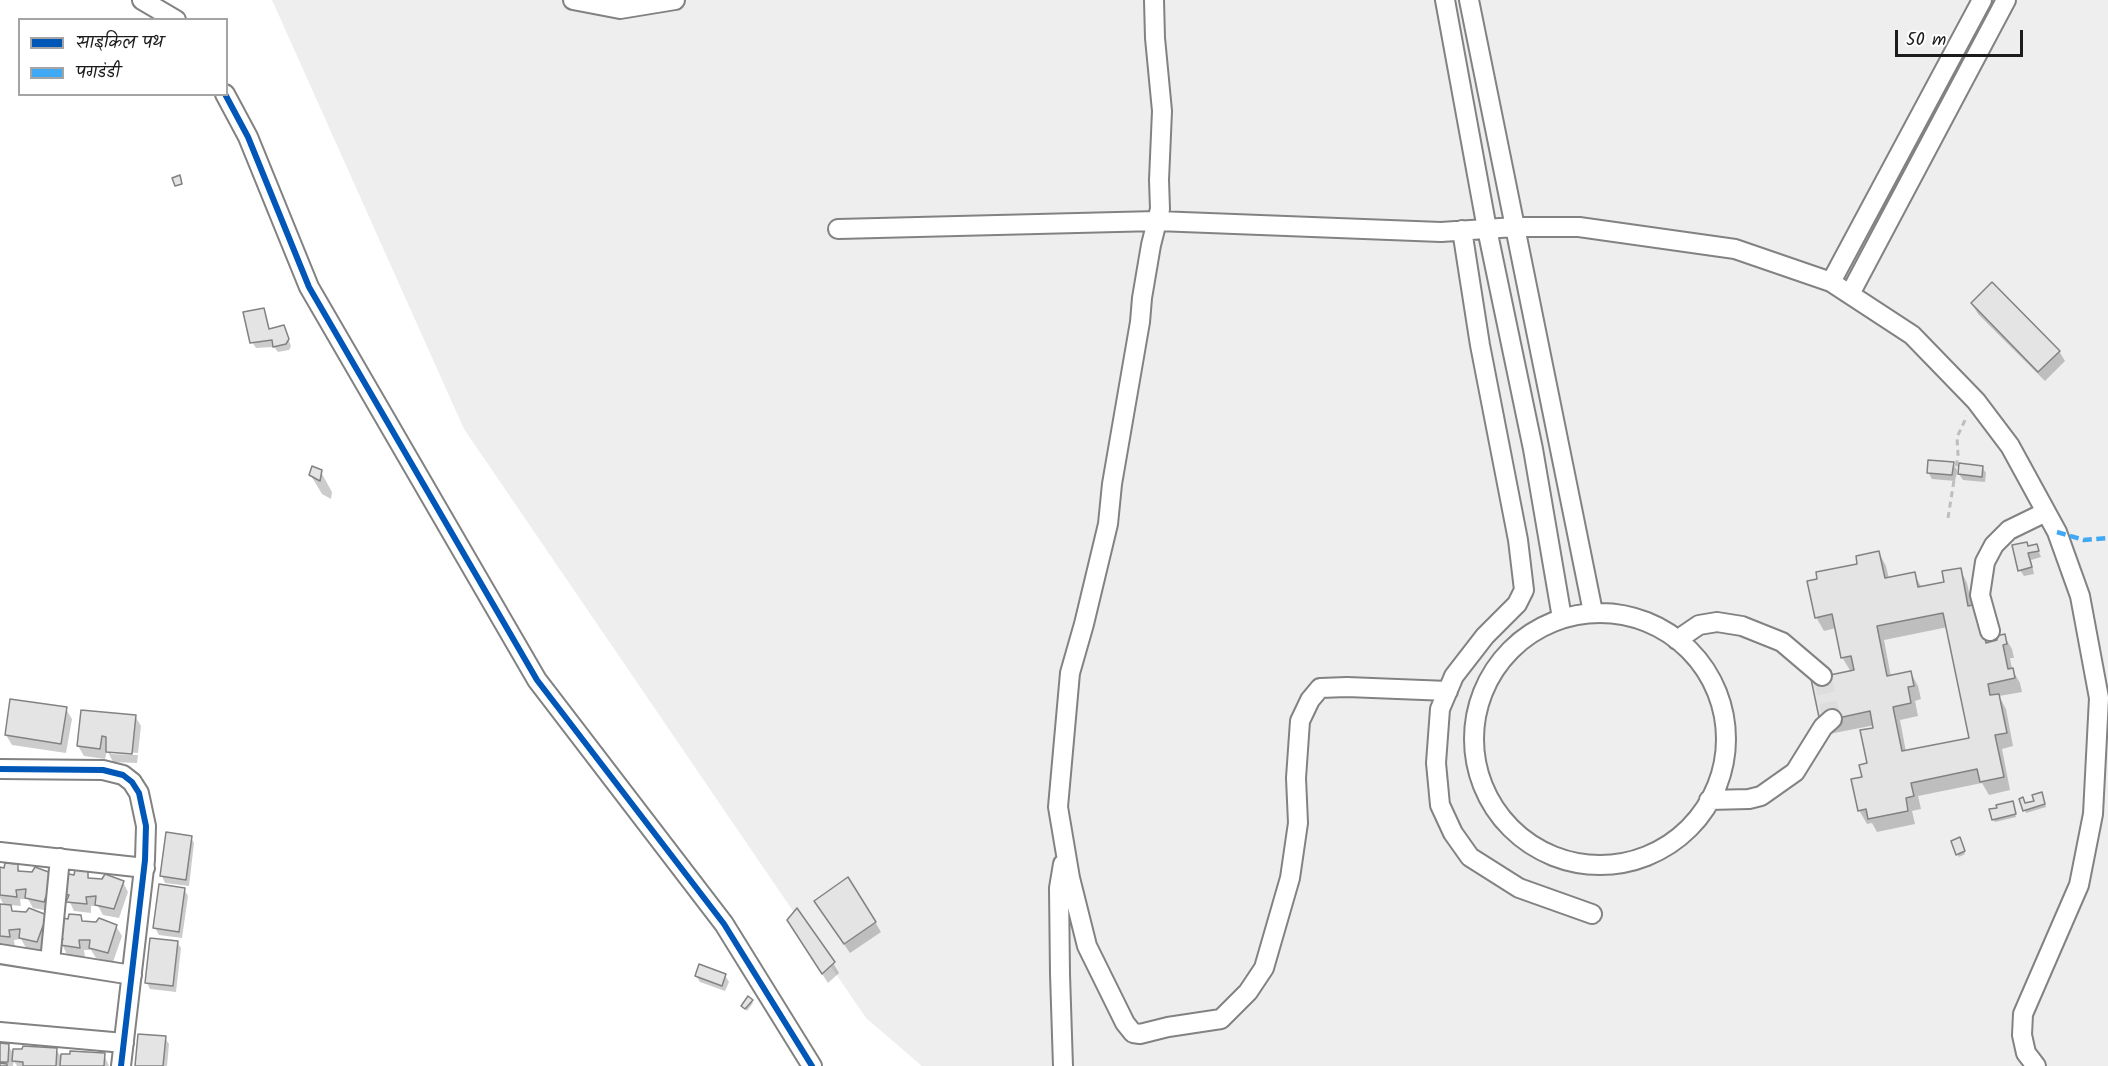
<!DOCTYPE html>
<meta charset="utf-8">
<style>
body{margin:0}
#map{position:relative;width:2108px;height:1066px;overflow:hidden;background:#fff;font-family:Kalam,"Playpen Sans Deva",sans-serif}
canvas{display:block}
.legend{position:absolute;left:18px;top:18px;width:210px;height:78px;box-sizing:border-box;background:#fff;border:2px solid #a4a4a4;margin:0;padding:8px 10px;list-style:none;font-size:18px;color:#1c1c1c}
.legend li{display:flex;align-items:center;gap:12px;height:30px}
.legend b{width:30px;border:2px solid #a4a4a4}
.scale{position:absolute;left:1895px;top:30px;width:128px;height:27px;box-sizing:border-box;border:3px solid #1c1c1c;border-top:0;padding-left:8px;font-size:18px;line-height:21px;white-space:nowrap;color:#1c1c1c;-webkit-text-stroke:4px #fff;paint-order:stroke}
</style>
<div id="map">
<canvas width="2108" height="1066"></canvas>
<ul class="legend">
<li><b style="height:8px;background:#0057b8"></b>साइकिल पथ</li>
<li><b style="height:8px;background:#3fa9f5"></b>पगडंडी</li>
</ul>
<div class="scale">50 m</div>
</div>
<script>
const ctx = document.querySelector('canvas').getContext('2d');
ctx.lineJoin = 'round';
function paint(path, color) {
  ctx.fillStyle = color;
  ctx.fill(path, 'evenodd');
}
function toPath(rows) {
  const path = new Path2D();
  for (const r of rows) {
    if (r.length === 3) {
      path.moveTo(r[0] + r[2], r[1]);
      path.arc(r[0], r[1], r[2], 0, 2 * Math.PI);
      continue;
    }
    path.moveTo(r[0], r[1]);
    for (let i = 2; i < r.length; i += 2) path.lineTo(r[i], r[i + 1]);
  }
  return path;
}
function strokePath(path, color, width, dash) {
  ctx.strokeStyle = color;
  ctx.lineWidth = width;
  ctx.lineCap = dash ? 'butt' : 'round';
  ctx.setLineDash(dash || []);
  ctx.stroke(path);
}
const built = toPath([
 [272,0,2108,0,2108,1066,922,1066,866,1018,464,429]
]);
const shadow = toPath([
 [1972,304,2059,351,2065,361,2045,381,1978,314],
 [263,309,270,330,284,327,291,346,289,350,278,352,274,347,256,348,252,342],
 [1953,464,1957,470,1955,481,1932,479,1928,472],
 [1982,467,1986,473,1985,482,1963,480,1959,474],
 [321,472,332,492,331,499,322,494,310,474],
 [2036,545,2041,557,2031,560,2034,574,2024,576,2020,570,2028,547],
 [1879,553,1886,566,1889,579,1914,574,1922,588,1945,583,1960,569,1967,583,1972,606,1985,619,1990,643,1999,642,2004,636,2012,649,2014,658,2010,658,2012,669,2020,683,2022,692,1999,696,2006,709,2013,746,2002,749,2010,790,1989,795,1982,783,1918,796,1921,809,1912,811,1915,824,1877,832,1872,823,1867,824,1859,810,1875,725,1829,734,1851,672,1842,657,1836,628,1824,631,1816,617,1859,565],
 [1948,627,1970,739,1906,752,1900,720,1918,716,1915,701,1921,699,1918,686,1911,673,1891,677,1884,640],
 [66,709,72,719,66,753,12,745,6,735],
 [135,716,141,726,138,753,111,751,111,754,138,755,137,763,113,762,107,750,105,759,84,756,78,746],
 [2043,797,2046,807,2026,813,2025,805,2036,802],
 [2013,806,2016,817,1995,822,1993,819],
 [191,837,194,843,189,886,165,883,162,876],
 [1953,842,1960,842,1965,854,1959,857],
 [17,866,21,872,53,875,49,911,33,908,28,899,20,899,21,906,10,905,14,913,46,916,43,952,26,948,21,939,14,940,15,947,0,945,0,905,4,905,0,898,0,869],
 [87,873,90,879,123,882,128,892,119,918,103,915,98,906,91,906,91,913,74,911,66,894,75,876],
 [184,889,188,896,182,938,159,935,155,928],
 [822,912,875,922,881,932,850,953],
 [80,916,84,923,116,926,122,936,113,962,96,958,91,950,84,950,85,957,67,955,59,937,69,920],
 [794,931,833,963,839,973,828,983],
 [177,942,181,948,176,992,150,989,147,983],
 [725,975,729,982,725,991,700,982,696,976],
 [751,1001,753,1003,747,1011,743,1006],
 [165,1038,169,1044,167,1066,137,1066],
 [0,1045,8,1045,14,1055,56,1049,62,1059,104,1055,109,1066,17,1066,14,1061,13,1066,0,1066]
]);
const building = toPath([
 [180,175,182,184,175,186,172,178,180,175],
 [1992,282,2060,351,2038,372,1971,303,1992,282],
 [264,308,269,329,284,325,289,339,286,344,273,347,272,340,250,343,243,312,264,308],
 [1928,460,1954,462,1952,475,1927,473,1928,460],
 [1959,463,1983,466,1982,477,1958,474,1959,463],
 [312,466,322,470,320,481,309,475,312,466],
 [2027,542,2028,546,2037,544,2039,551,2028,553,2032,567,2018,571,2012,545,2027,542],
 [1879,551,1885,578,1915,572,1918,587,1944,582,1942,571,1961,568,1968,606,1978,604,1986,643,1997,640,1996,636,2005,634,2007,644,2003,645,2008,669,2013,668,2015,678,1988,684,1990,695,1999,694,2007,733,1995,735,2004,777,1980,782,1977,769,1911,783,1914,796,1906,798,1908,811,1868,819,1866,809,1858,811,1851,779,1862,777,1859,765,1867,763,1860,730,1873,728,1870,711,1820,722,1811,679,1854,670,1851,656,1841,658,1832,614,1815,618,1807,581,1817,579,1816,572,1857,564,1856,556,1879,551],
 [1943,613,1969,738,1902,751,1893,707,1911,703,1908,687,1914,686,1911,671,1887,676,1877,626,1943,613],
 [10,699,67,707,61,744,5,735,10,699],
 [81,710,136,715,132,754,106,752,106,737,102,736,100,749,77,746,81,710],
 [2042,792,2045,804,2023,811,2019,799,2023,797,2025,803,2034,801,2032,795,2042,792],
 [2013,801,2016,814,1992,820,1989,809,1997,808,1996,805,2013,801],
 [166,832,192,836,186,880,160,876,166,832],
 [1960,837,1965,851,1956,855,1951,841,1960,837],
 [5,863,18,864,18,871,32,872,35,867,54,874,44,902,25,898,26,889,16,890,17,897,0,895,0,867,4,868,5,863],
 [75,870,88,871,88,878,102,879,105,874,124,881,114,909,95,905,96,896,86,897,87,904,66,902,69,895,64,894,64,873,74,875,75,870],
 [848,877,876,922,844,944,814,901,848,877],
 [159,884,185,888,179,932,153,928,159,884],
 [0,904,11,905,12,911,26,912,29,908,47,915,37,942,19,938,20,929,9,930,10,937,0,936,0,904],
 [797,908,835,962,822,974,787,920,797,908],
 [69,914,81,915,82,921,96,922,99,918,117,925,108,953,89,948,90,940,79,940,80,948,60,945,63,939,58,938,57,917,68,919,69,914],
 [150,938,178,941,173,986,145,983,150,938],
 [699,964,726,974,722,986,695,976,699,964],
 [748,996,753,1000,745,1009,741,1006,748,996],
 [138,1034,166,1036,163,1066,135,1066,138,1034],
 [0,1043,9,1044,8,1062,0,1062,0,1063,7,1064,7,1066,0,1066,0,1043],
 [23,1046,57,1048,56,1066,23,1066,23,1062,12,1061,13,1049,22,1049,23,1046],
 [70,1051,105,1053,104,1066,60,1066,61,1054,70,1054,70,1051]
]);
const minorTunnel = toPath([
 [1822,676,1832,719]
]);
const path = toPath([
 [1948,518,1958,455,1957,437,1967,416]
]);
const minor = toPath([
 [142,0,176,20],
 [573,0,620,9,675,0],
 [1154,0,1155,38,1162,111,1159,180,1160,209,1151,245,1142,298,1140,322,1112,484,1108,524,1084,624,1070,673,1058,807,1070,878,1087,946,1125,1023,1133,1033,1140,1034,1168,1027,1221,1019,1248,992,1264,968,1290,878,1298,823,1296,778,1300,721,1310,700,1320,688,1347,687,1448,691],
 [1445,0,1487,229,1533,449,1562,618],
 [1469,0,1593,612],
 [225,94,248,137,309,287,537,680,724,924,812,1066],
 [838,229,1157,221,1441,232,1515,227,1579,227,1735,249,1831,282,1912,335,1976,401,2010,446,2057,532,2080,596,2099,698,2093,814,2079,885,2023,1014,2022,1035,2026,1053,2036,1066],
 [1462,230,1480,345,1518,540,1524,590,1517,604,1485,636,1454,676,1440,709,1436,763,1440,805,1453,833,1470,857,1519,888,1592,914],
 [1831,282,1982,0],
 [1850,294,2006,0],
 [1600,739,126],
 [1990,631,1980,595,1985,562,1994,545,2009,530,2046,512],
 [1677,640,1699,625,1717,622,1742,626,1782,642,1822,676],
 [0,769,103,770,123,775,132,782,139,793,146,826,145,860,121,1066],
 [1709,800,1749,799,1761,796,1795,772,1823,727,1832,719],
 [0,852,145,868],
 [1063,864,1059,888,1060,974,1063,1066],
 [0,954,132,975],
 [50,962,60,858],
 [0,1032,124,1043]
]);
const quiet = toPath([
 [2057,532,2084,540,2108,538]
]);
const cycleway = toPath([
 [225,94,248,137,309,287,537,680,724,924,812,1066],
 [0,769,103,770,123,775,132,782,139,793,146,826,145,860,121,1066]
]);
paint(built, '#eee');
paint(shadow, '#0003');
paint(building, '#e4e4e4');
strokePath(building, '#828282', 1.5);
strokePath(minorTunnel, '#ddd', 18, [18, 9]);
strokePath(minor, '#828282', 22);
strokePath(path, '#bebebe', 3, [6, 4.5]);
strokePath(minor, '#fff', 18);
strokePath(quiet, '#3fa9f5', 4.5, [9, 4.5]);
strokePath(cycleway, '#0057b8', 6);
</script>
